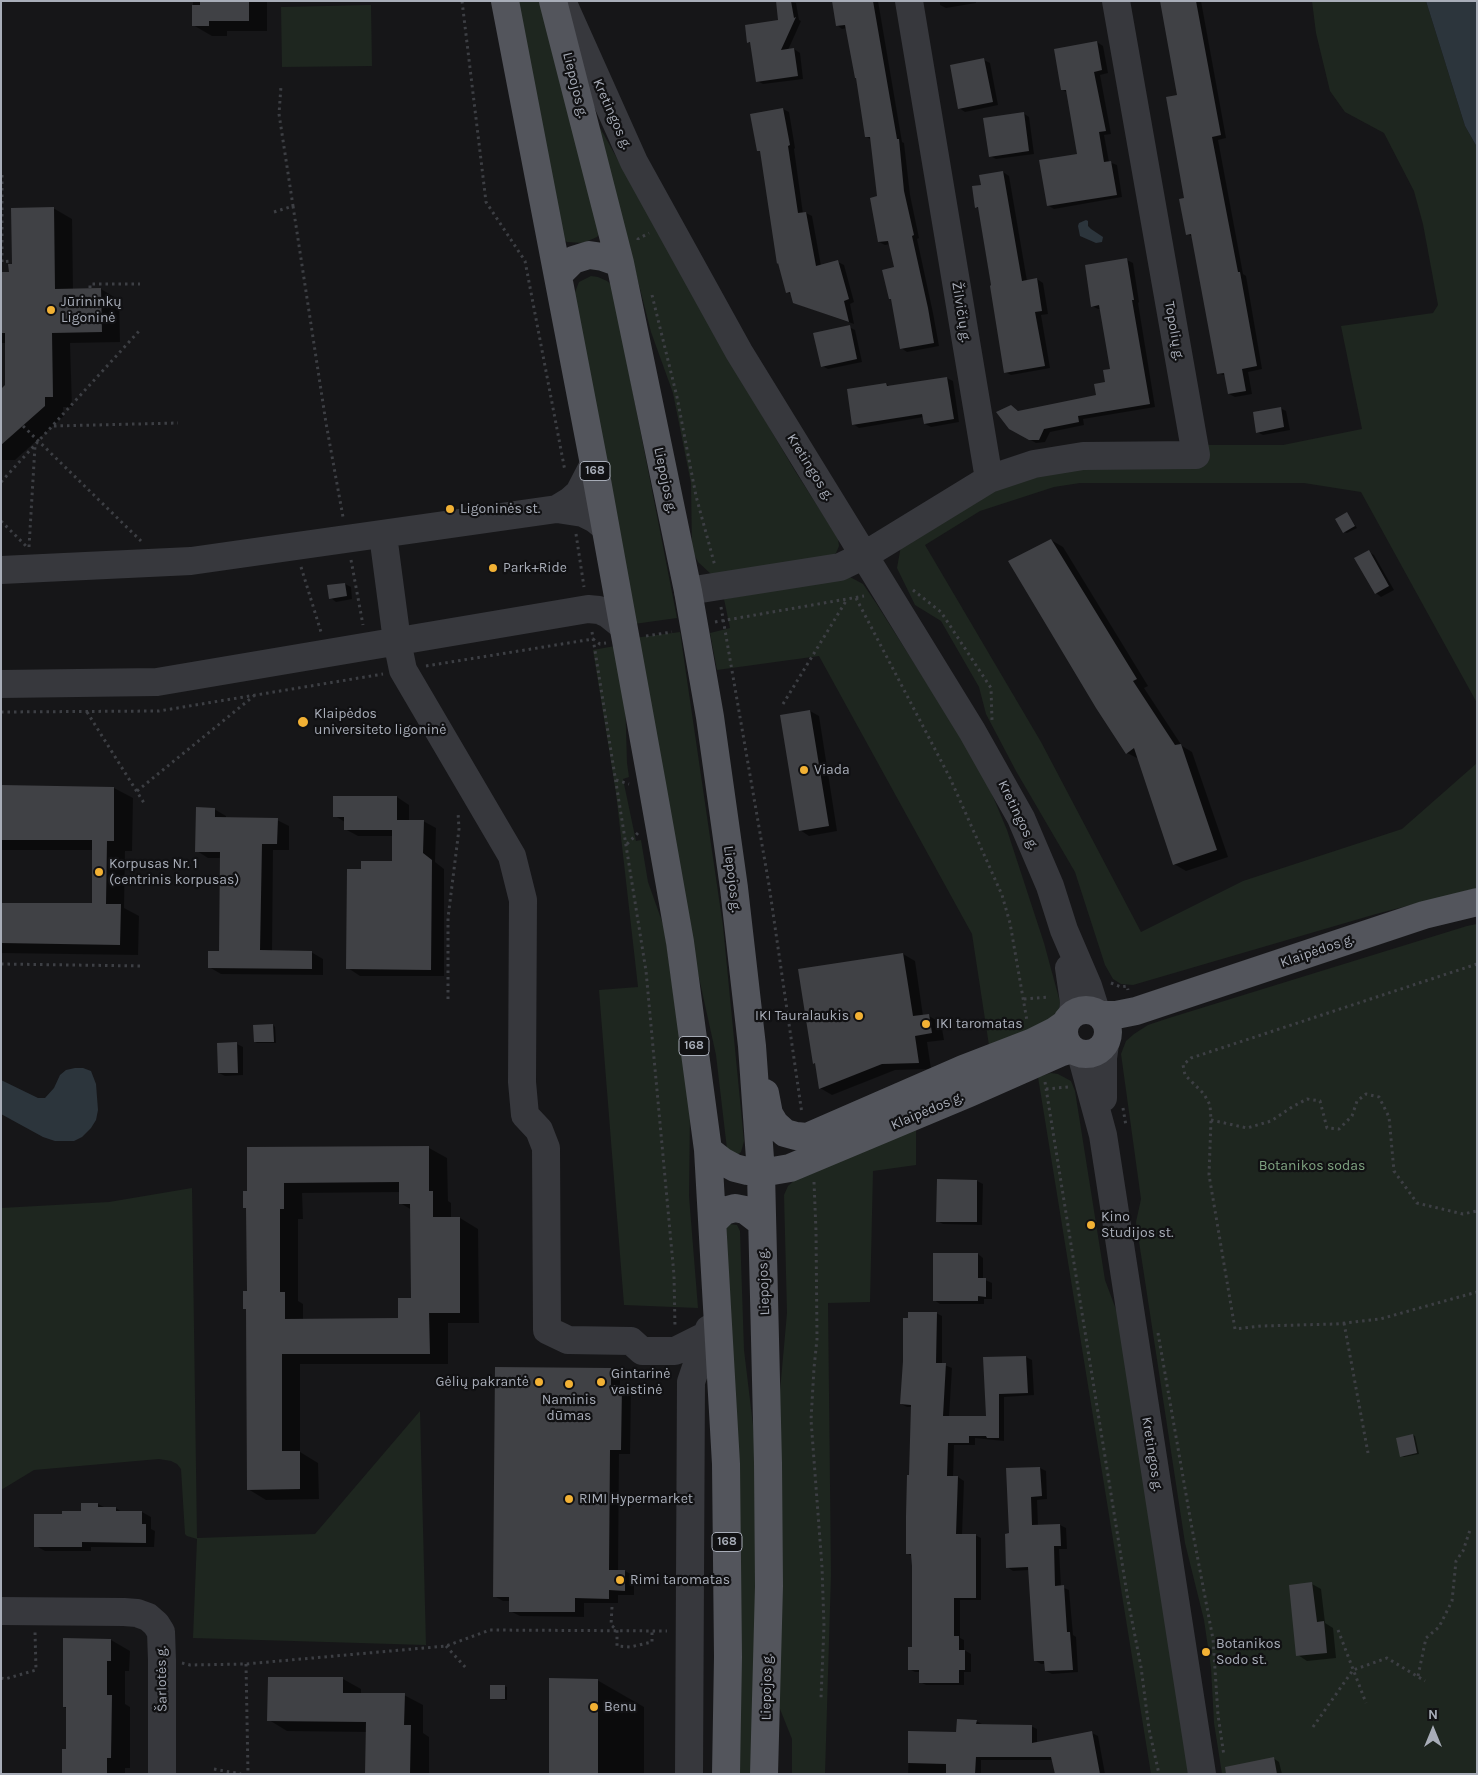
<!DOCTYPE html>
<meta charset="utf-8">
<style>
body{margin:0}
#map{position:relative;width:1478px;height:1775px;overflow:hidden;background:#161618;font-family:Karla,sans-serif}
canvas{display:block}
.frame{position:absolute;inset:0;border:2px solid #a8adb8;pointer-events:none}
.north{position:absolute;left:1408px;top:1705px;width:50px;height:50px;-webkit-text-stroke:4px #111113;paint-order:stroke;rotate:0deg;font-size:14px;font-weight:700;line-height:20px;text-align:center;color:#a8adb8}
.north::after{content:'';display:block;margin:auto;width:18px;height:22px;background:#a8adb8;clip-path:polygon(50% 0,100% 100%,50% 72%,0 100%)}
</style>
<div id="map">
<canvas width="1478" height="1775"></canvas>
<div class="frame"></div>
<div class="north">N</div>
</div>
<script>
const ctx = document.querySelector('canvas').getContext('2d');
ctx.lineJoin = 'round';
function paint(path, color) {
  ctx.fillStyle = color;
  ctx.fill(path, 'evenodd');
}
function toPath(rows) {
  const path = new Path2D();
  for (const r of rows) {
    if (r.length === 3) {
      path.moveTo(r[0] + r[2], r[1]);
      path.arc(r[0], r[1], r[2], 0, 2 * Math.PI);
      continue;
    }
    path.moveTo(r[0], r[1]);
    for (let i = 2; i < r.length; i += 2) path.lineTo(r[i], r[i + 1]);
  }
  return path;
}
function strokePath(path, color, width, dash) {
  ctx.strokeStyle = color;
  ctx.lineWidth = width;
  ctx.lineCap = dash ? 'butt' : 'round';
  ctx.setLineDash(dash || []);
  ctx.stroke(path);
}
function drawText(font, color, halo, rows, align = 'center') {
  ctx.font = font + ' Karla,sans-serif';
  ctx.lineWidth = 4.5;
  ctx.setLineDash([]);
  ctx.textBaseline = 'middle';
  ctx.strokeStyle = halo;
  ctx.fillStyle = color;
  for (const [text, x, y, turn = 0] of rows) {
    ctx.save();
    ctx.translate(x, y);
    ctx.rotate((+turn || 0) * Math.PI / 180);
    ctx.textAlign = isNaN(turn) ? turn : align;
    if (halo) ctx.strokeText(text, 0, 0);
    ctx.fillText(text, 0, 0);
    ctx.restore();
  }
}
const green = toPath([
 [517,1,540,1,601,231,597,237,583,243,567,242,562,238],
 [1312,1,1426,1,1465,126,1477,147,1477,703,1361,492,1304,483,1080,483,1054,487,980,511,925,545,1041,742,1141,932,1243,881,1402,829,1477,763,1477,888,1376,914,1133,985,1121,984,1113,979,1105,965,1075,872,1016,771,986,714,979,687,941,621,915,605,897,568,901,546,981,475,1206,445,1283,445,1362,429,1341,326,1433,313,1438,305,1423,224,1414,191,1384,133,1345,112,1330,91,1316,33],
 [371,5,372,66,282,67,281,7],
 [598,124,713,332,795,471,838,538,839,546,836,553,829,558,711,574,698,562,692,550,691,483,673,393,651,332],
 [591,276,598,277,607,281,612,285,613,291,677,618,634,624,572,300,579,282],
 [850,577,863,584,876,603,968,748,991,792,1007,830,1044,943,1060,1002,1059,1012,1051,1022,990,1052,972,934,819,656,717,670,710,633,730,628,724,599],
 [680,632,723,926,744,1141,741,1152,736,1156,727,1149,716,1055,692,946,634,638],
 [615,646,625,695,627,763,629,777,623,779,636,841,641,840,648,882,664,927,690,1111,689,1196,698,1308,624,1305,599,990,638,987,616,793,593,650],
 [1477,924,1477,1774,1222,1774,1214,1723,1211,1668,1204,1620,1185,1543,1136,1222,1141,1199,1121,1054,1126,1041,1134,1034,1148,1025,1169,1018,1467,926],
 [1051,1073,1058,1074,1071,1081,1075,1091,1105,1280,1124,1331,1193,1774,1151,1774,1038,1077],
 [916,1127,916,1165,873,1171,870,1302,828,1303,831,1575,825,1774,792,1774,792,1739,780,1709,779,1402,787,1313,784,1195,788,1186,797,1178],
 [192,1188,197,1538,315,1534,420,1411,426,1645,193,1638,197,1539,187,1536,185,1534,181,1469,177,1464,171,1461,159,1459,34,1470,1,1490,1,1208,109,1202],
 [729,1224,737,1225,740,1231,744,1350,756,1450,757,1627,751,1774,736,1774,725,1230]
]);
const water = toPath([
 [1426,1,1477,1,1477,147,1465,126],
 [1086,220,1088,221,1088,226,1091,229,1103,237,1102,242,1096,243,1080,236,1078,226,1079,223],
 [75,1068,83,1068,91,1071,96,1084,98,1110,96,1120,91,1128,82,1137,74,1141,55,1141,43,1137,1,1114,1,1080,38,1098,45,1098,54,1088,60,1075,66,1070]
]);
const shadow = toPath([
 [193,1,267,1,267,31,227,31,227,36,212,36,193,25],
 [777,1,796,3,799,20,801,21,788,50,794,49,800,53,803,79,763,84,757,81,752,44,748,42,780,21],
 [833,1,878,1,902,142,904,143,910,195,919,238,917,239,933,313,939,346,907,352,901,348,893,300,890,299,895,268,890,244,885,245,879,242,878,198,872,140,867,137,858,78,847,28,842,29,837,25],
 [940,1,976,1,976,3,946,8,940,5],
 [1161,1,1201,1,1226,138,1218,140,1243,274,1246,276,1262,369,1248,372,1252,394,1235,397,1229,394,1226,376,1218,373,1193,237,1187,234,1178,96],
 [1097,42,1103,46,1108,73,1100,75,1111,134,1104,135,1109,162,1117,165,1122,197,1054,209,1049,206,1079,155,1068,93,1063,90],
 [984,60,990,63,998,105,965,112,959,108],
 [783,109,789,112,795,148,794,149,803,214,806,213,812,216,821,266,838,262,844,265,854,302,850,304,854,324,800,305,792,295,787,292,761,152,758,150],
 [1023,113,1029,117,1034,154,996,159,990,156],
 [1003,172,1009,176,1027,281,1037,279,1043,283,1048,314,1041,315,1050,368,1011,375,1005,372,979,209,976,207],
 [53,208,72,219,73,290,101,289,119,300,120,342,70,343,72,407,63,407,64,416,15,460,1,460,1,391,6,386,6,343,1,343,1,273,10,273,13,265],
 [1127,260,1133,263,1139,302,1138,303,1155,407,1083,419,1084,425,1050,432,1045,442,1036,443,1010,428,1011,406,1020,412,1097,396,1106,383,1111,370,1101,309,1098,309,1092,306],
 [849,327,855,330,862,362,828,369,822,366],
 [947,378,953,381,959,422,931,427,925,424,924,417,859,428,853,424,886,384,891,387],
 [1280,408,1286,411,1290,430,1263,435,1257,432],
 [1347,513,1357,528,1347,533,1344,532],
 [1051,540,1063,547,1148,686,1144,688,1182,746,1192,752,1228,857,1186,871,1174,864,1139,759,1127,753],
 [1369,552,1374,555,1394,590,1381,597,1376,593],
 [345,584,351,587,352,599,336,602,331,598],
 [810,711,819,716,837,831,809,836,800,830],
 [1,786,114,788,133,798,132,851,125,851,124,908,139,916,138,955,1,953,1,903,93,904,94,850,1,850],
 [397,797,409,805,409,821,423,821,436,828,435,862,444,869,444,976,360,976,348,968,362,870,393,863,393,836,358,836,345,829,345,822,335,816],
 [214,809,226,816,226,819,277,820,289,826,289,850,273,850,272,952,311,952,323,959,323,975,221,974,209,967,220,952,222,858,208,858,197,851],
 [903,954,915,961,923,1016,929,1016,941,1023,944,1040,927,1042,931,1069,895,1070,832,1095,820,1088,817,1064,814,1063],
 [273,1025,275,1027,276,1043,257,1043,255,1042],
 [237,1044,243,1047,243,1075,225,1076,219,1073],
 [248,1148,429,1148,447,1158,448,1201,451,1203,451,1218,460,1218,478,1229,479,1323,448,1323,448,1364,300,1364,300,1452,318,1463,319,1499,266,1500,248,1489,248,1209,245,1208,248,1192],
 [400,1192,400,1203,412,1210,412,1299,400,1320,303,1320,303,1304,298,1301,298,1219,303,1219,302,1193],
 [938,1181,977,1181,983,1184,982,1225,943,1224,937,1221],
 [978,1254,983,1258,983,1279,992,1283,992,1299,984,1299,984,1304,940,1304,934,1300],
 [936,1313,942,1316,942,1364,952,1368,949,1417,987,1417,985,1359,1026,1357,1032,1360,1034,1395,1004,1397,1004,1441,975,1438,975,1445,954,1445,953,1477,958,1477,964,1481,962,1535,975,1535,981,1538,981,1600,960,1600,960,1638,964,1640,964,1650,971,1654,971,1672,964,1672,964,1685,926,1685,920,1682,920,1672,915,1672,909,1669,913,1648,913,1557,907,1553,912,1407,907,1407,901,1404],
 [611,1369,620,1374,620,1386,631,1392,630,1454,619,1454,618,1571,625,1571,634,1576,634,1595,618,1595,618,1603,584,1603,584,1617,520,1616,510,1611,511,1601,503,1601,494,1596],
 [1413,1435,1415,1436,1419,1454,1404,1457,1401,1456],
 [1040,1468,1046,1471,1047,1499,1037,1500,1038,1526,1060,1525,1066,1528,1067,1549,1059,1549,1061,1587,1069,1590,1073,1635,1076,1637,1078,1672,1052,1674,1046,1671,1045,1664,1041,1664,1036,1661,1029,1570,1013,1571,1007,1567,1010,1535,1007,1469],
 [82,1504,98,1504,106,1508,116,1508,122,1512,142,1512,151,1517,151,1529,155,1531,154,1547,91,1547,91,1551,45,1551,36,1546,63,1515,82,1512],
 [1312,1584,1321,1589,1325,1623,1333,1628,1336,1658,1307,1661,1298,1655],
 [65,1640,111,1640,130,1651,129,1671,125,1671,125,1704,130,1707,130,1768,125,1768,125,1774,63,1774,67,1750,68,1709,64,1707],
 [343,1679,361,1689,361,1694,404,1695,423,1705,423,1733,429,1737,429,1774,367,1774,367,1732,287,1731,269,1720],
 [597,1680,644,1707,644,1774,550,1774],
 [504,1686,507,1687,507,1700,491,1698],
 [976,1721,982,1724,1031,1726,1037,1729,1037,1744,1092,1733,1098,1736,1105,1774,1056,1774,1053,1760,981,1760,981,1774,908,1774,910,1732,957,1733],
 [1273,1758,1279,1762,1282,1774,1251,1774]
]);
const building = toPath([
 [200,1,249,1,249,21,209,21,209,26,192,26,192,5,200,5],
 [776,1,791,1,794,18,796,17,781,50,794,48,798,76,756,82,750,42,747,43,745,25,778,20],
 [832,1,873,1,897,139,899,139,904,191,914,235,912,236,928,308,934,343,900,349,891,299,889,299,882,270,894,267,888,241,878,242,870,198,877,196,870,137,865,137,856,78,855,78,845,25,836,26],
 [1160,1,1196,1,1221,135,1212,137,1238,272,1240,272,1257,366,1242,369,1246,391,1228,394,1224,373,1217,374,1191,234,1186,235,1179,199,1184,198,1166,97,1177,95],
 [1097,41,1102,70,1094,72,1106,131,1099,132,1104,162,1111,161,1117,195,1047,206,1039,160,1077,154,1066,90,1061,90,1054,49],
 [984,58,993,102,958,109,950,65],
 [783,108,790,145,788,146,798,213,806,212,816,266,838,260,849,299,844,301,849,322,793,303,790,292,786,293,778,263,777,264,760,151,757,151,750,114],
 [1024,112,1029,151,989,157,983,118],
 [1003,171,1022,281,1037,278,1042,311,1035,312,1045,366,1004,373,990,286,991,285,978,207,975,208,972,186,981,185,979,175],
 [54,207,55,289,101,288,102,332,52,333,53,397,45,397,45,406,1,445,1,389,5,385,5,333,1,333,1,272,9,272,8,264,12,264,11,208],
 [1127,258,1134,300,1132,300,1150,404,1078,416,1079,422,1044,429,1039,440,1029,440,1009,429,996,412,1011,405,1018,411,1096,395,1094,384,1105,382,1103,370,1110,369,1099,305,1091,307,1085,265],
 [850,325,857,359,821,367,813,333],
 [947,377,954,419,924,424,922,414,852,425,847,389,886,383,887,386],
 [1281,407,1284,427,1256,433,1253,412],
 [1347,512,1355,526,1343,533,1335,519],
 [1051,539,1137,679,1133,681,1175,745,1181,744,1217,850,1173,865,1134,748,1126,754,1096,708,1008,561],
 [1369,550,1389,586,1375,594,1354,558],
 [345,583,347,596,329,599,327,585],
 [810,710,829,826,799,831,780,715],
 [1,785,114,787,114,841,107,841,106,904,121,904,120,945,1,943,1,903,92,903,92,840,1,840],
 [333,796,397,796,397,820,424,820,423,853,432,860,431,970,346,969,347,869,361,869,361,861,392,861,392,830,344,830,344,817,333,817],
 [196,807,215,808,215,817,278,818,277,844,262,844,260,950,312,951,312,969,208,968,208,951,219,951,220,852,195,852],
 [903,953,913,1016,929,1014,932,1033,915,1036,919,1063,882,1064,819,1089,815,1063,813,1064,798,969],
 [273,1024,274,1042,254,1042,253,1025],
 [237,1042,238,1073,218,1073,217,1043],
 [429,1146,429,1191,433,1191,433,1217,460,1217,460,1313,429,1313,430,1354,282,1354,282,1451,300,1451,300,1489,247,1490,246,1309,243,1309,243,1291,247,1291,246,1208,243,1208,243,1191,247,1191,247,1147],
 [399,1182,399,1204,410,1204,411,1298,398,1298,398,1318,285,1319,285,1292,280,1292,280,1209,284,1209,284,1183],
 [937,1179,977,1180,977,1222,936,1222],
 [933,1253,978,1253,978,1278,986,1278,986,1297,978,1296,978,1301,933,1301],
 [908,1312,937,1312,936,1363,946,1363,943,1416,986,1416,983,1357,1026,1356,1028,1393,999,1394,999,1438,987,1438,986,1436,969,1436,969,1443,948,1443,947,1476,958,1476,956,1534,976,1534,976,1598,954,1598,954,1636,959,1636,959,1650,965,1650,965,1670,959,1670,959,1683,919,1683,919,1670,908,1670,908,1647,912,1647,912,1566,911,1554,906,1554,906,1516,907,1475,909,1475,911,1405,900,1404,903,1361,903,1318,908,1318],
 [495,1367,611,1368,611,1385,622,1385,621,1450,610,1450,609,1570,625,1570,625,1591,609,1590,609,1599,575,1598,575,1612,509,1612,509,1597,493,1597],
 [1413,1434,1417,1453,1400,1457,1396,1438],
 [1040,1467,1042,1496,1031,1497,1032,1525,1060,1524,1061,1546,1054,1546,1055,1586,1064,1585,1067,1632,1070,1632,1073,1670,1045,1671,1044,1661,1034,1661,1028,1567,1006,1568,1005,1534,1009,1533,1006,1468],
 [81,1503,98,1503,98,1507,116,1507,116,1511,142,1511,142,1524,146,1524,146,1543,82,1542,82,1547,34,1547,34,1514,62,1514,62,1511,81,1511],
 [1312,1582,1317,1622,1324,1621,1327,1653,1296,1656,1289,1585],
 [63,1638,111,1639,111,1661,107,1661,107,1695,112,1695,111,1758,107,1758,107,1774,62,1774,62,1749,66,1749,66,1707,63,1707],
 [268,1677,343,1677,343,1693,405,1693,404,1725,411,1725,410,1774,365,1774,366,1722,267,1721],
 [549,1678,598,1679,598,1774,549,1774],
 [490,1685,505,1685,505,1699,490,1699],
 [957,1719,977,1720,976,1724,1032,1725,1032,1743,1092,1731,1100,1774,1055,1774,1051,1757,976,1757,975,1774,946,1774,946,1764,908,1763,908,1731,956,1732],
 [1274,1757,1277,1774,1226,1774,1225,1767]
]);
const path = toPath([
 [462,1,486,202,525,261,565,471],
 [2,175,2,262,12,261],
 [293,206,326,423,343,517],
 [274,212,293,206,279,114,281,86],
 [638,240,638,239,649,233],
 [90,288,90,284,140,284],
 [652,295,677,397,696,496,715,566],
 [23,426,141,541],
 [54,426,178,423],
 [1,482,140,330],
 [1,521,27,547],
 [576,534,584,587],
 [29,547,35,446],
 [351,560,363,625],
 [301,567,321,632],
 [913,590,941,612,991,688,992,720],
 [856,598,950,778,1002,895,1010,923,1027,1021],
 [721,607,769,885,802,1114],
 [715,622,864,596],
 [592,632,646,971,674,1275,675,1328],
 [646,636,672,632],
 [426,666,593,639,600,644,606,643],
 [783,704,846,601],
 [1,712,159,711,383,674],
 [87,712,144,803],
 [616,780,629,784],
 [137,791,255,695],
 [627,844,638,833],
 [1,964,143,966],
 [1477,964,1191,1058,1183,1065,1185,1075,1204,1094,1210,1105,1211,1120,1209,1175,1235,1329,1261,1326,1336,1324,1380,1319,1477,1292],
 [1111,983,1121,987,1127,986,1128,990],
 [448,999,448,918,459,829,458,812],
 [1024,999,1050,997],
 [1045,1082,1128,1600,1141,1667,1149,1729,1159,1774],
 [1046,1089,1068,1087],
 [1123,1108,1126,1126],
 [1211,1120,1247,1128,1271,1121,1292,1107,1307,1099,1320,1101,1327,1128,1339,1129,1352,1116,1357,1101,1366,1094,1379,1097,1389,1117,1394,1171,1417,1203,1463,1214,1477,1211],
 [814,1182,816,1231,817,1339,814,1368,811,1420,822,1567,824,1626,821,1698],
 [1344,1323,1368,1453],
 [1158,1333,1191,1523,1213,1639,1218,1715,1224,1756],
 [612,1607,611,1625,617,1630,617,1646,630,1647,652,1642,652,1631],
 [1338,1630,1366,1703],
 [446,1646,466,1668],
 [182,1663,190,1665,246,1664,446,1646,490,1630,667,1631],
 [246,1664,248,1774],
 [1418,1676,1426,1638,1439,1627,1452,1601,1456,1561,1463,1551,1470,1530],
 [1,1678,5,1679,36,1670,35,1632],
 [1313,1727,1353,1670,1387,1658,1425,1681],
 [214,1769,241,1774]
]);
const minor = toPath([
 [562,1,634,162,739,352,972,731,1021,818,1050,886,1064,930,1088,986,1096,1011],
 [989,479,1034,464,1083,456,1196,455,1116,1],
 [557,509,570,501,579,493,594,464],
 [383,535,397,641,403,670,512,856,523,900,522,1082,525,1115,539,1130,546,1148,547,1330,568,1340,631,1341,642,1351,675,1351,705,1336],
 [1,570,191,561,557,509,583,513,595,519,605,527],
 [688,591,840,567,865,555,989,479,909,1],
 [1,684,157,682,588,609,599,610,608,614,623,626],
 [1069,968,1074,1002,1073,1013],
 [1081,1054,1103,1135,1202,1774],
 [1103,1098,1103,1058,1105,1044],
 [1,1611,124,1612,137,1613,148,1617,156,1624,161,1632,162,1660,162,1774],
 [689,1774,691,1382,709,1329]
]);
const major = toPath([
 [505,1,594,464,652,784,680,942,708,1150,726,1464,728,1657,726,1774],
 [553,1,620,263,688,591,710,717,734,888,752,1046,761,1173,768,1463,769,1586,764,1774],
 [558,275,573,260,589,255,603,257,620,263],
 [1086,1032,22],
 [1102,1015,1116,1015,1136,1011,1424,915,1477,902],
 [765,1093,769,1114,775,1124,785,1133,796,1136,807,1137,963,1069,1033,1042,1055,1031,1065,1024],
 [708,1150,722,1161,735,1168,747,1171,761,1173,790,1168,969,1093,1062,1052,1072,1049],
 [713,1222,724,1211,735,1208,745,1210,762,1223]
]);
const markers = [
 [51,310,5,"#f2b134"],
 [450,509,5,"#f2b134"],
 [493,568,5,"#f2b134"],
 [303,722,6,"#f2b134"],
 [804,770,5,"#f2b134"],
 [99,872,5,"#f2b134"],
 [859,1016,5,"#f2b134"],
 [926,1024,5,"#f2b134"],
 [1091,1225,5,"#f2b134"],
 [539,1382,5,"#f2b134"],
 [601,1382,5,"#f2b134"],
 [569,1384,5,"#f2b134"],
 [569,1499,5,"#f2b134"],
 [620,1580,5,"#f2b134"],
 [1206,1652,5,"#f2b134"],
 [594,1707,5,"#f2b134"]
];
const shields = [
 [595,471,30],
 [694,1046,30],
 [727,1542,30]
];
const shieldNames = [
 ["168",595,471],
 ["168",694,1046],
 ["168",727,1542]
];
const streetNames = [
 ["Liepojos g.",575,85,76],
 ["Kretingos g.",612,114,66],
 ["Žilvičių g.",961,312,81],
 ["Topolių g.",1174,331,80],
 ["Kretingos g.",810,467,58],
 ["Liepojos g.",665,480,78],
 ["Kretingos g.",1018,815,64],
 ["Liepojos g.",732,879,83],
 ["Klaipėdos g.",1317,951,-19],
 ["Klaipėdos g.",927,1111,-23],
 ["Liepojos g.",764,1282,-92],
 ["Kretingos g.",1152,1454,81],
 ["Šarlotės g.",162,1679,-91],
 ["Liepojos g.",767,1687,-89]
];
const poiNames = [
 ["Jūrininkų",61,302],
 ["Ligoninė",61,318],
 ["Ligoninės st.",460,509],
 ["Park+Ride",503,568],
 ["Klaipėdos",314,714],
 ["universiteto ligoninė",314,730],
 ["Viada",814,770],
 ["Korpusas Nr. 1",109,864],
 ["(centrinis korpusas)",109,880],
 ["IKI Tauralaukis",849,1016,"right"],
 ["IKI taromatas",936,1024],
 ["Kino",1101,1217],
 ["Studijos st.",1101,1233],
 ["Gintarinė",611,1374],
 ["vaistinė",611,1390],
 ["Gėlių pakrantė",529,1382,"right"],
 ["Naminis",569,1400,"center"],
 ["dūmas",569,1416,"center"],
 ["RIMI Hypermarket",579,1499],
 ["Rimi taromatas",630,1580],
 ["Botanikos",1216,1644],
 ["Sodo st.",1216,1660],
 ["Benu",604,1707]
];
const parkNames = [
 ["Botanikos sodas",1312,1166]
];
paint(green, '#1e261f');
paint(water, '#2c353c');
paint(shadow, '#0007');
paint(building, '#404145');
strokePath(path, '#3d3f44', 3, [2.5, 4]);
strokePath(minor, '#37383d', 28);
strokePath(major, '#53555c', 28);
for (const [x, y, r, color] of markers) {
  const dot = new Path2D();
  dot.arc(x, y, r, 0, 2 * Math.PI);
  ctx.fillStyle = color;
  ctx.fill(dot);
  strokePath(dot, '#111113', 2);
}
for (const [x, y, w] of shields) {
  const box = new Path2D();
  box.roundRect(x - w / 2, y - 9.5, w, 19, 4);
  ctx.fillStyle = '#111113';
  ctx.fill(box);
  strokePath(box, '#a8adb8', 1);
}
drawText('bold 12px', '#a8adb8', null, shieldNames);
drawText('14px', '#a8adb8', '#111113', streetNames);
drawText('14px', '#a8adb8', '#111113', poiNames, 'left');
drawText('14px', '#7fa381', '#111113', parkNames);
</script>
